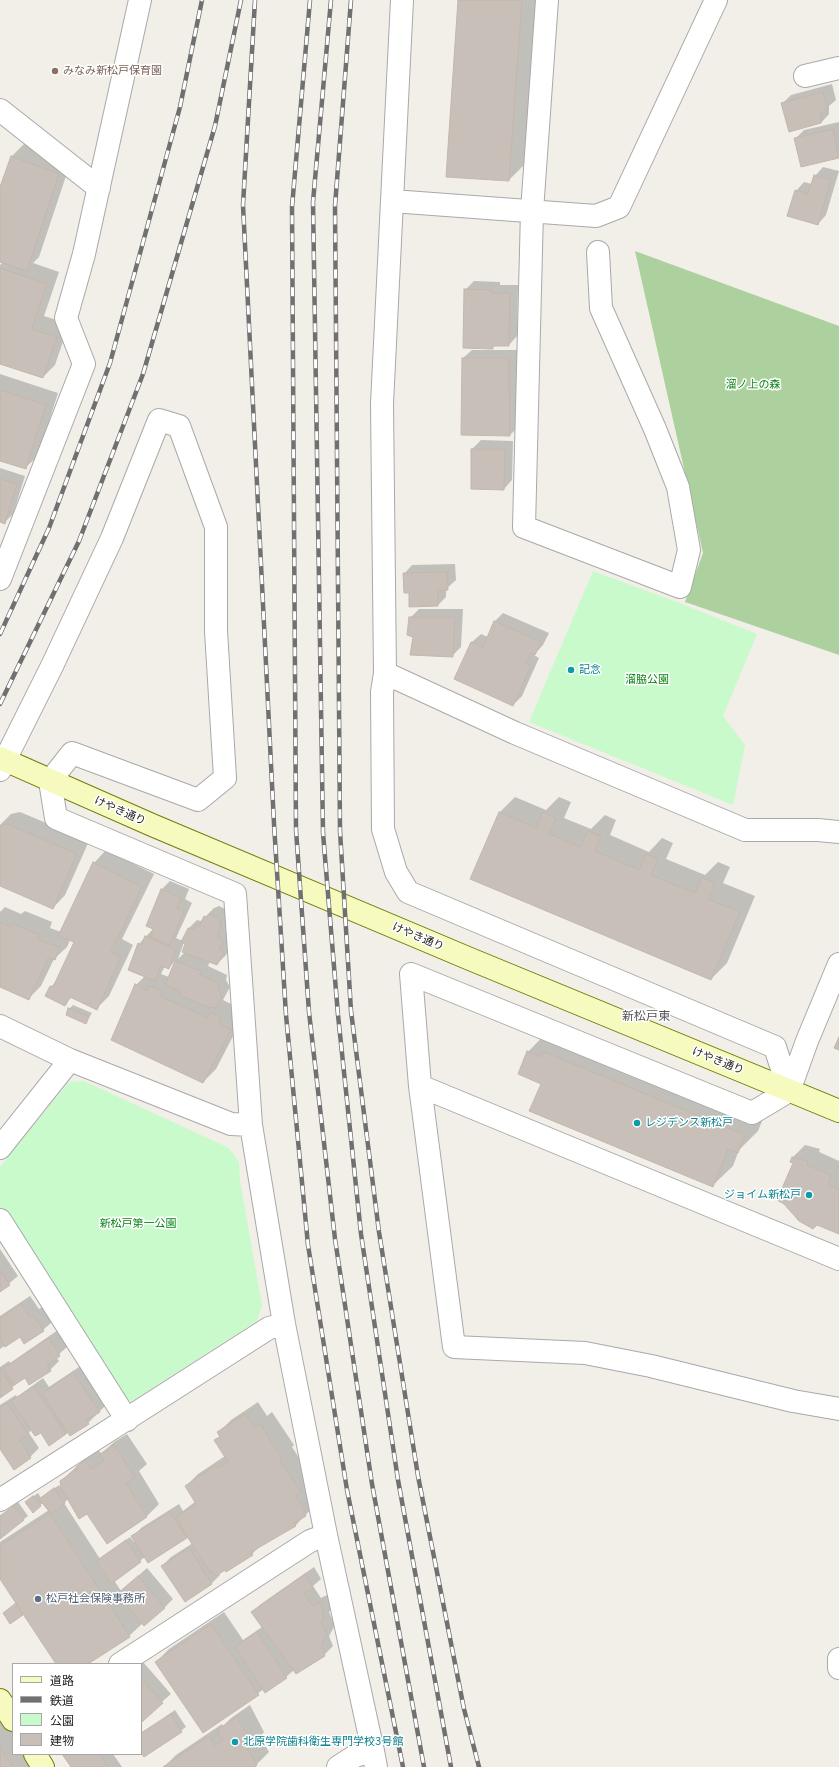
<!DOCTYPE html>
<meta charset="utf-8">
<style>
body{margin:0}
#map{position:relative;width:839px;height:1767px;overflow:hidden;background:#f2efe9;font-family:"IBM Plex Sans","Noto Sans JP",sans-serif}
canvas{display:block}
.legend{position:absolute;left:12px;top:1663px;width:130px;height:92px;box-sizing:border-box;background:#fff;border:1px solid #a7a7a7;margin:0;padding:5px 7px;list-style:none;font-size:12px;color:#222}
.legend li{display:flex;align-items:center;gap:8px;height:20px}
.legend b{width:20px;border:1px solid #a7a7a7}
</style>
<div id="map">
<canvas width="839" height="1767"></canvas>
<ul class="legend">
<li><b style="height:5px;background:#f7fabf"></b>道路</li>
<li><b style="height:5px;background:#707070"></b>鉄道</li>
<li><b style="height:11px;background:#c8facc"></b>公園</li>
<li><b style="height:11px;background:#c7bfb8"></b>建物</li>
</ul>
</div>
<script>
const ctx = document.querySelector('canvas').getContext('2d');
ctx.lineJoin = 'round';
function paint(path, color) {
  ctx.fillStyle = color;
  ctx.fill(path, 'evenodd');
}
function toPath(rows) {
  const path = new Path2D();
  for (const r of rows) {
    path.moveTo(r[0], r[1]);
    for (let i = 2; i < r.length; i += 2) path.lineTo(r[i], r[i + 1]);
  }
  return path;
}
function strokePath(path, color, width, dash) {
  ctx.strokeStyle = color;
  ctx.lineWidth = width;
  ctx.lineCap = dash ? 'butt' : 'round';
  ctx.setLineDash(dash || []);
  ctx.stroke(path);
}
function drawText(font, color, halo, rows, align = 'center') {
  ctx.font = font + ' "IBM Plex Sans","Noto Sans JP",sans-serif';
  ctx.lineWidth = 3;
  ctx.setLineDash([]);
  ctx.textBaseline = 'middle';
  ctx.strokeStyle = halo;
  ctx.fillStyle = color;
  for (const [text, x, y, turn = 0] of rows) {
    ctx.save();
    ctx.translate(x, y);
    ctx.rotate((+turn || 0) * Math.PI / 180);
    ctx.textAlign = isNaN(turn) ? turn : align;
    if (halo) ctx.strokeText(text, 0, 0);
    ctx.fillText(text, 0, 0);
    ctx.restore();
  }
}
const forest = toPath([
 [635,251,839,326,839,655,685,602,703,553]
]);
const park = toPath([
 [593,571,682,604,757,634,723,716,745,745,733,805,529,722],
 [84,1081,229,1148,239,1162,240,1181,262,1305,257,1321,132,1401,121,1398,0,1209,0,1167,69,1082]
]);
const shadow = toPath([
 [459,0,536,0,525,164,509,180],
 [832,84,836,100,829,106,829,114,821,123,782,104,791,95],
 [839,122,839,157,802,166,795,139,804,130],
 [24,144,71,161,39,257,33,263,59,272,44,316,69,324,55,365,43,377,0,363,0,265,3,262,0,261,0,190,12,156],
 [823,167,839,171,826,215,818,224,796,191,804,182,812,184,815,176],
 [474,281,500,282,500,285,518,285,517,336,509,345,495,345,492,348,465,290],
 [472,350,517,350,519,426,510,435,462,434,463,358],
 [0,374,58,393,38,456,25,468,0,460],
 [481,440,513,441,512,480,504,489,472,488,472,449],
 [0,468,25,476,13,514,5,522,0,521],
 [455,564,456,580,446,589,446,597,438,605,404,574,412,565],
 [419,609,463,609,461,647,452,656,410,618],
 [503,613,549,633,543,645,534,655,539,658,522,696,513,705,456,679,472,642,481,634,488,637,495,621],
 [515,797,546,810,559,797,571,802,564,818,591,829,605,815,616,820,610,835,649,852,662,838,673,843,666,859,705,875,718,862,730,867,723,883,755,896,727,963,711,979,499,813],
 [20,812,89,841,65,895,53,908,0,885,0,825,11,814],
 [106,850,154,874,122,939,133,945,109,996,97,1008,72,997,64,1005,51,987,57,980,75,942,70,940,67,947,54,959,41,986,29,998,0,986,0,912,5,907,21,914,25,911,52,922,50,928,61,932,94,863],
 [170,881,189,889,185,899,192,903,176,938,183,941,189,928,197,920,201,921,214,908,219,906,229,911,230,915,225,929,231,932,227,941,231,943,226,955,217,964,210,961,208,966,227,975,226,980,230,987,223,1000,233,1005,232,1012,243,1017,216,1069,203,1082,136,985,145,976,129,969,139,944,154,928,147,926,162,889],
 [184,942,186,944,185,952,178,959],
 [175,961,169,977,161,974,165,966,169,968],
 [73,1005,92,1013,86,1022,69,1009],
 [548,1031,765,1114,758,1131,739,1150,733,1166,712,1186,542,1083,528,1052],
 [805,1145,820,1149,819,1152,839,1161,839,1232,795,1163,793,1157],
 [0,1249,18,1276,0,1291],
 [30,1296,39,1309,42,1307,52,1322,43,1330,20,1335,0,1349,0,1316],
 [58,1330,68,1346,56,1357,59,1361,50,1370,25,1377,0,1397,0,1367,9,1361,10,1363],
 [82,1365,108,1403,88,1423,66,1434,31,1430,29,1433,39,1448,30,1457,14,1468,0,1447,0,1405,16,1395,17,1397,43,1378,49,1387],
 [258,1402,267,1416,272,1412,294,1445,292,1447,313,1479,318,1502,296,1525,262,1544,252,1554,219,1573,220,1575,212,1583,162,1566,171,1557,193,1543,188,1536,145,1557,114,1580,121,1591,147,1568,173,1599,164,1608,143,1623,129,1636,86,1664,57,1664,24,1613,10,1622,4,1613,17,1603,0,1577,0,1542,49,1510,43,1502,40,1506,31,1498,38,1493,41,1498,59,1485,62,1489,61,1481,90,1454,98,1448,101,1454,114,1442,127,1434,147,1464,139,1471,159,1504,147,1516,107,1543,88,1512,68,1499,64,1503,100,1559,130,1537,134,1542,136,1541,133,1537,141,1528,179,1504,183,1511,196,1501,186,1486,198,1474,225,1456,215,1440,220,1436,218,1433,231,1420],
 [18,1502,28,1516,0,1537,0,1516],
 [314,1567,321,1579,313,1586,321,1598,329,1594,332,1608,329,1612,335,1625,329,1636,333,1646,324,1655,294,1670,286,1677,264,1689,203,1731,156,1662,169,1649,224,1612,243,1640,262,1627,252,1612,261,1604],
 [143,1662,171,1694,141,1720,141,1664],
 [0,1697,13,1716,13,1754,38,1754,47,1767,0,1767],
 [250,1705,264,1732,260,1737,269,1752,256,1765,253,1767,164,1767,176,1755,222,1724,223,1726,231,1718],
 [175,1710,186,1727,144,1756,141,1751,141,1733],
 [63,1754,113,1754,122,1767,72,1767]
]);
const building = toPath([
 [458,0,522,0,509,181,446,177,458,0],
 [823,92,828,109,821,113,821,123,789,132,781,103,823,92],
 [833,129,839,158,801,167,794,138,833,129],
 [11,156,59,174,27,271,0,262,0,187,11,156],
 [814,175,831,180,818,225,787,216,795,190,808,194,814,175],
 [0,268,47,284,32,329,57,337,43,378,0,364,0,268],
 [464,289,492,290,492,293,510,293,509,346,493,346,493,349,463,348,464,289],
 [462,358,509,358,510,436,461,435,462,358],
 [0,390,46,405,26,469,0,461,0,390],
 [471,449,505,449,504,490,471,489,471,449],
 [0,479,17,484,5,524,0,522,0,479],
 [447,572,448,590,438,591,438,606,409,607,409,593,404,593,403,573,447,572],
 [409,617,455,617,453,657,410,655,413,637,407,635,409,617],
 [494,621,541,642,535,655,531,653,526,664,531,666,513,706,454,679,471,642,483,647,494,621],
 [499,812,536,828,543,812,556,818,549,834,581,847,588,831,601,836,595,851,639,870,646,854,658,859,651,875,695,893,702,877,715,883,708,899,740,912,711,980,470,879,499,812],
 [7,824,77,854,53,909,0,886,0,826,7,824],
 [93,862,142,887,111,952,121,957,97,1010,70,997,65,1006,45,996,50,986,53,987,74,942,58,936,93,862],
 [161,889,181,898,177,908,184,911,170,945,150,937,153,929,146,926,161,889],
 [210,914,221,919,219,923,222,923,217,938,224,941,219,950,224,952,217,965,182,952,185,944,181,942,188,928,194,929,196,925,199,927,204,916,207,917,210,914],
 [0,922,10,927,11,923,40,935,38,940,60,947,55,960,48,958,29,1000,0,987,0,922],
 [145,936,176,950,169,969,161,966,155,981,128,970,138,943,141,945,145,936],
 [175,961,201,971,200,975,219,983,218,989,222,996,216,1008,208,1007,179,995,181,991,165,985,175,961],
 [135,984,147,991,149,986,162,991,160,996,208,1018,210,1012,221,1018,220,1024,231,1030,203,1083,111,1040,135,984],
 [68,1008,89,1017,86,1024,66,1015,68,1008],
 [839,1037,839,1050,834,1048,839,1037],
 [527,1051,542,1057,542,1051,745,1135,738,1153,728,1149,713,1187,529,1111,541,1084,518,1074,527,1051],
 [792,1157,808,1161,807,1165,831,1175,828,1185,839,1189,839,1234,817,1225,813,1229,799,1221,784,1204,777,1200,793,1163,790,1162,792,1157],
 [0,1270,10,1285,0,1292,0,1270],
 [21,1304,30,1317,33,1315,44,1331,24,1344,20,1337,5,1347,0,1339,0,1318,21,1304],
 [49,1338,60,1356,47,1365,51,1371,29,1385,25,1378,14,1385,4,1368,49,1338],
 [0,1369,13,1389,0,1398,0,1369],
 [73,1372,100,1412,86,1420,89,1424,70,1436,42,1393,73,1372],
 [34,1386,66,1434,49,1446,41,1433,35,1436,11,1401,34,1386],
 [7,1403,28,1435,20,1440,31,1458,14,1470,0,1449,0,1407,7,1403],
 [245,1414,255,1427,260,1424,282,1458,280,1461,301,1492,295,1496,305,1511,303,1512,306,1516,294,1523,296,1526,251,1552,253,1555,226,1572,225,1570,216,1576,212,1571,210,1572,179,1524,181,1524,176,1517,196,1504,185,1486,216,1465,218,1468,228,1462,214,1440,220,1437,217,1432,245,1414],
 [114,1445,135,1477,126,1483,147,1517,107,1544,87,1514,79,1519,61,1488,60,1481,77,1469,76,1467,85,1460,91,1469,104,1461,100,1454,114,1445],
 [54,1488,65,1503,51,1514,39,1499,54,1488],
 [33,1496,41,1506,33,1513,25,1502,33,1496],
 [14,1506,24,1520,0,1539,0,1516,14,1506],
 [170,1512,187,1538,148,1563,131,1536,170,1512],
 [50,1513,130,1637,88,1664,56,1664,0,1579,0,1546,50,1513],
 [126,1540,141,1562,111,1584,96,1561,126,1540],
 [189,1548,212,1584,185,1602,161,1566,189,1548],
 [305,1574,313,1588,304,1594,312,1606,321,1601,324,1618,321,1621,327,1634,321,1645,325,1656,296,1674,251,1612,305,1574],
 [138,1576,165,1608,144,1626,117,1594,138,1576],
 [16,1603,23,1615,10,1624,3,1613,16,1603],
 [211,1624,259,1695,203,1733,155,1662,211,1624],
 [257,1632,287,1678,265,1693,235,1647,257,1632],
 [141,1678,163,1703,142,1722,141,1721,141,1678],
 [171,1714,182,1732,144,1757,141,1753,141,1733,171,1714],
 [237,1717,253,1745,247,1749,257,1765,255,1767,163,1767,209,1736,215,1746,223,1740,217,1730,237,1717],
 [0,1747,13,1767,0,1767,0,1747],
 [62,1754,100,1754,108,1767,71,1767,62,1754]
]);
const street = toPath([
 [547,0,532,211,524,527,680,587,689,550,678,487,655,429,601,308,598,252],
 [716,0,619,207,596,216,392,201,382,404,385,673,515,733,745,830,818,830,839,832],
 [805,76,839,68],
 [0,110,99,188],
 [392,201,402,0],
 [0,579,84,364,66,318,84,254,140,0],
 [385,673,382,692,383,829,396,872,408,892,775,1047,789,1091],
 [0,770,52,666,112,538,159,420,179,426,216,527,216,631,225,778,198,800,72,753,50,781,56,818,235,894,251,1125,284,1324,326,1535,373,1751],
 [839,964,807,1041,789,1091,752,1113,411,974,420,1086,454,1347,585,1353,651,1366,793,1401,839,1409],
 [0,1026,70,1060,231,1124,251,1125],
 [420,1086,839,1259],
 [0,1148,70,1060],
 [0,1220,127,1420],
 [0,1500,269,1328,284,1324],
 [839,1659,839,1668],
 [120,1664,310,1541,326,1535],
 [338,1767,355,1756,373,1751,376,1767]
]);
const secondary = toPath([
 [0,758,152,825,470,959,839,1111],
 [0,1700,13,1720],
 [35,1754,43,1767]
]);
const rail = toPath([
 [255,0,243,205,274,824,286,1015,308,1245,347,1490,403,1767],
 [310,0,292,207,296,830,309,1012,335,1239,372,1484,424,1767],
 [331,0,313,202,323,833,338,1015,361,1234,398,1480,451,1767],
 [351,0,335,206,340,831,351,1011,379,1232,418,1476,464,1709,479,1767],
 [0,634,49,528,110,363,180,107,202,0],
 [0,704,79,541,143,374,215,126,241,0]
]);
const markers = [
 [55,71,4,"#8d6e63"],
 [571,670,4,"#0f9aa8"],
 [637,1123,4,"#0f9aa8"],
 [809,1195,4,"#0f9aa8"],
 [38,1599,4,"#5c6f8a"],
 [235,1742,4,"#0f9aa8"]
];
const educationNames = [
 ["みなみ新松戸保育園",63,71]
];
const parkNames = [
 ["溜ノ上の森",753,385],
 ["溜脇公園",647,680],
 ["新松戸第一公園",138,1224]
];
const cultureNames = [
 ["記念",579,670],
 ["レジデンス新松戸",645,1123],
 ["ジョイム新松戸",801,1195,"right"],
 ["北原学院歯科衛生専門学校3号館",243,1742]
];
const streetNames = [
 ["けやき通り",120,811,24],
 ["けやき通り",418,937,23],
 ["けやき通り",718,1061,22]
];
const serviceNames = [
 ["松戸社会保険事務所",46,1599]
];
const neighbourhoodNames = [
 ["新松戸東",646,1017]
];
paint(forest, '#add19e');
paint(park, '#c8facc');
paint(shadow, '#0003');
paint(building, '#c7bfb8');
strokePath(building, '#c4b6ab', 1);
strokePath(street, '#a9a9a9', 24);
strokePath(secondary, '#707d05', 24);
strokePath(street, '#fff', 22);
strokePath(secondary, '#f7fabf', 22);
strokePath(rail, '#707070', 4.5);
strokePath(rail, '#fff', 3, [9]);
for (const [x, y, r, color] of markers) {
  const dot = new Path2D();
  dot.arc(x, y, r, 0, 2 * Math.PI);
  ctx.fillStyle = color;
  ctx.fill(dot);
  strokePath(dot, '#fff', 1.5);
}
drawText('11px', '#785e54', '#fff', educationNames, 'left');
drawText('11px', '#0c8416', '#fff', parkNames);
drawText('11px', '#0d838f', '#fff', cultureNames, 'left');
drawText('11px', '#222', '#fff', streetNames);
drawText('11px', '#4e5e75', '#fff', serviceNames, 'left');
drawText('12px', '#555', '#fff', neighbourhoodNames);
</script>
